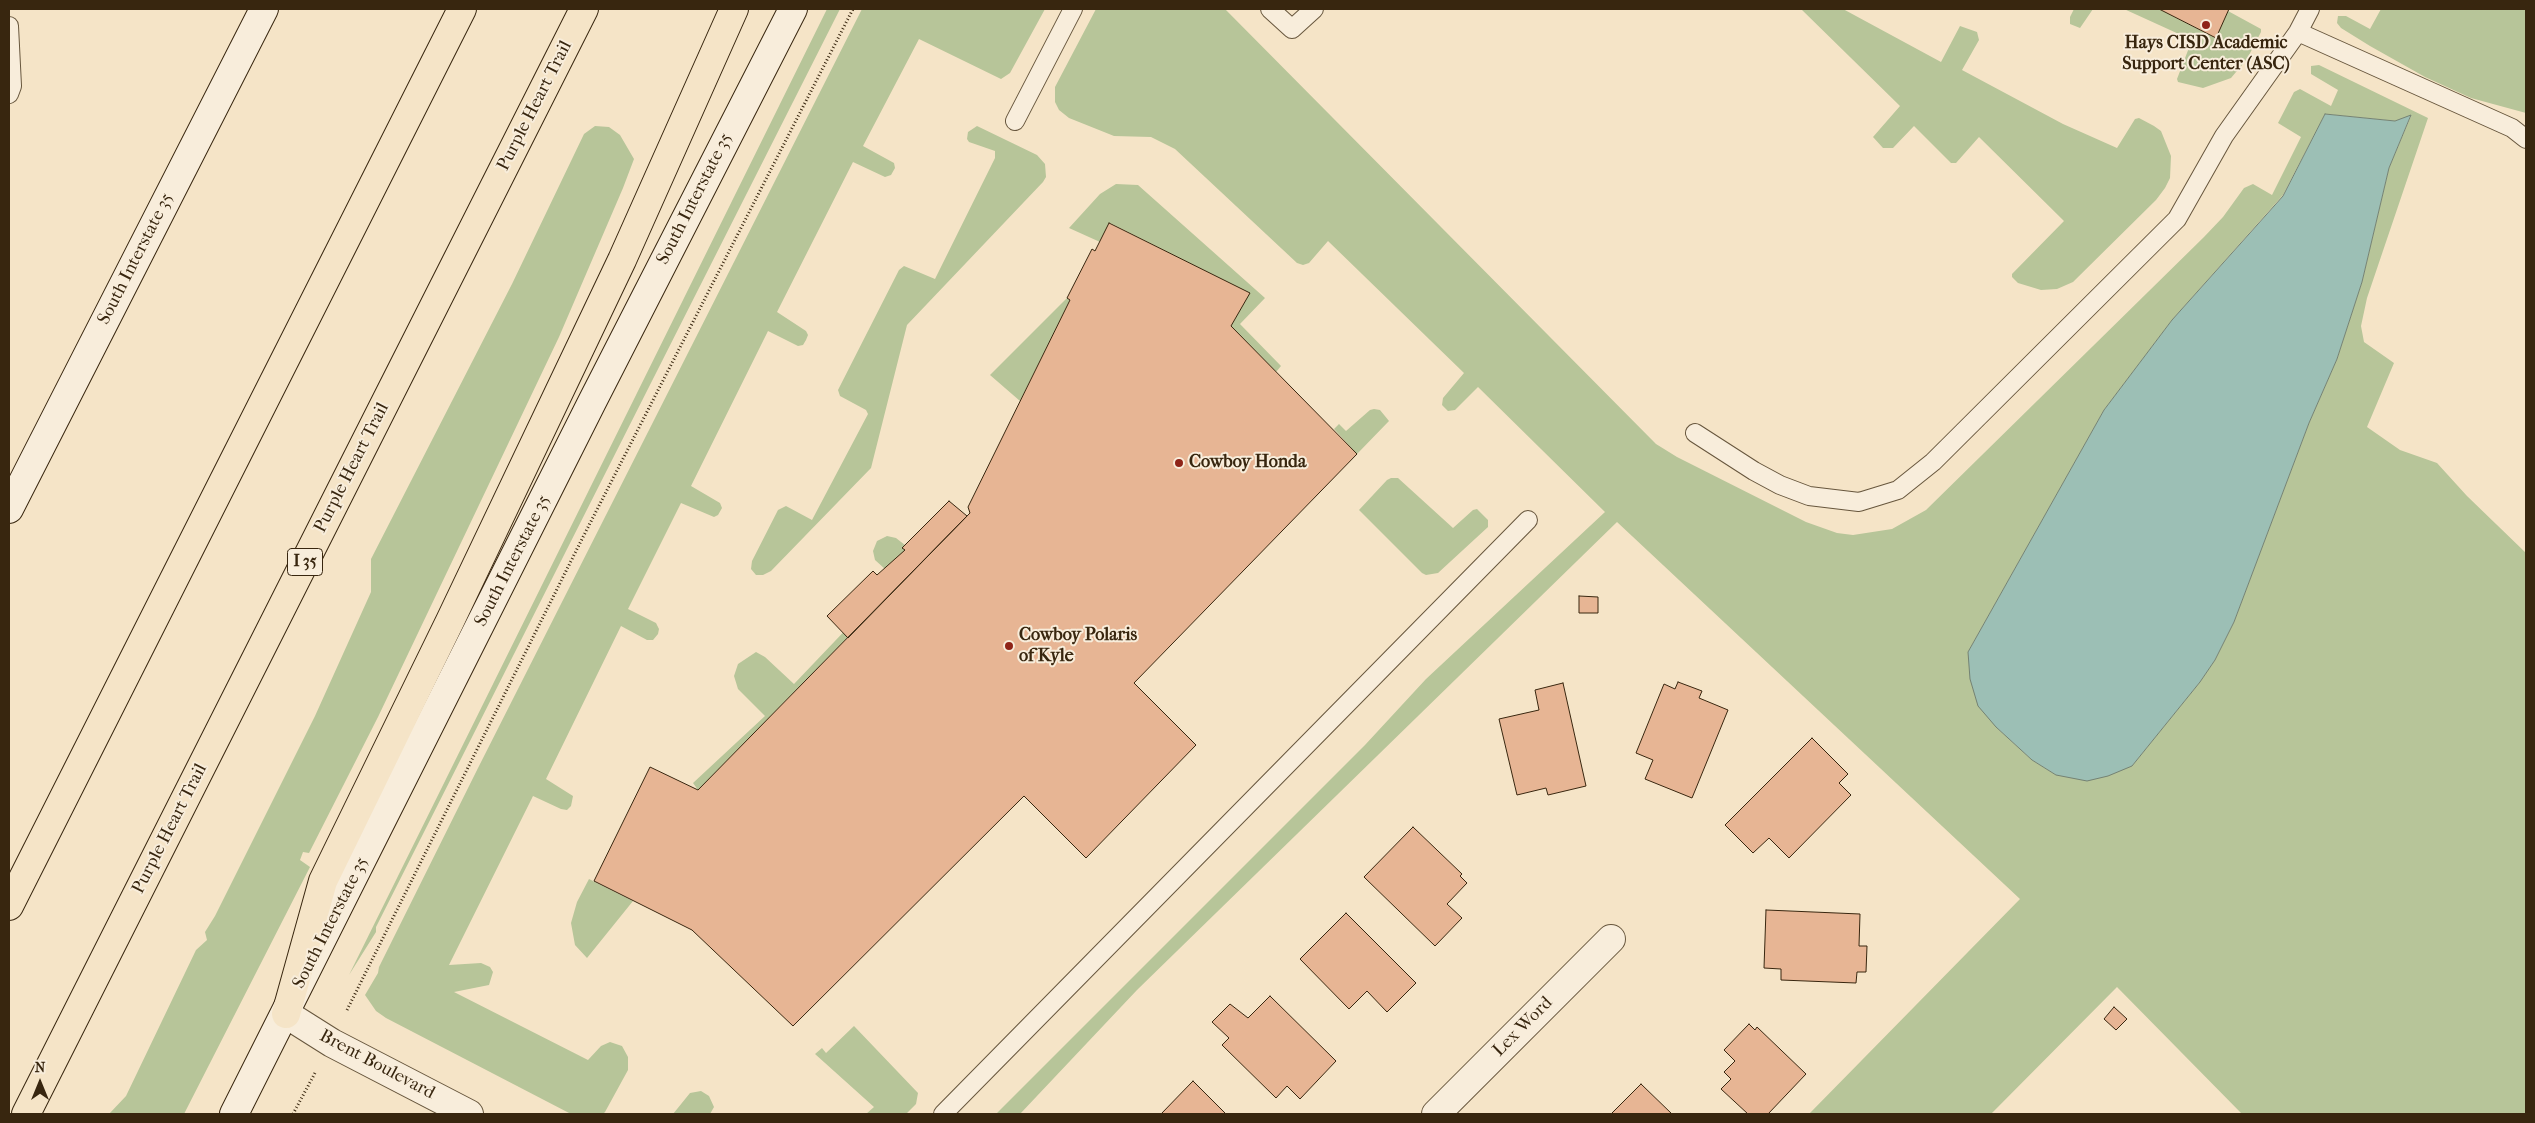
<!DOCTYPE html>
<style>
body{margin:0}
#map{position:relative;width:2535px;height:1123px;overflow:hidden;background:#f5e4c7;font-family:"IM FELL French Canon",serif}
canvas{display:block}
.frame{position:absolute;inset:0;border:10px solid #38260f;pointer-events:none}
.north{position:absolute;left:15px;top:1058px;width:50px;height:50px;-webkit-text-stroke:4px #f8eddb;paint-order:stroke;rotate:0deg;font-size:14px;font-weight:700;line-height:20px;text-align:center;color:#38260f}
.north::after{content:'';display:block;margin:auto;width:18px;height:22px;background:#38260f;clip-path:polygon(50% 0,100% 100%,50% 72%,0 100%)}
</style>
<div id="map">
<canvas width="2535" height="1123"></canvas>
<div class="frame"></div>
<div class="north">N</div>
</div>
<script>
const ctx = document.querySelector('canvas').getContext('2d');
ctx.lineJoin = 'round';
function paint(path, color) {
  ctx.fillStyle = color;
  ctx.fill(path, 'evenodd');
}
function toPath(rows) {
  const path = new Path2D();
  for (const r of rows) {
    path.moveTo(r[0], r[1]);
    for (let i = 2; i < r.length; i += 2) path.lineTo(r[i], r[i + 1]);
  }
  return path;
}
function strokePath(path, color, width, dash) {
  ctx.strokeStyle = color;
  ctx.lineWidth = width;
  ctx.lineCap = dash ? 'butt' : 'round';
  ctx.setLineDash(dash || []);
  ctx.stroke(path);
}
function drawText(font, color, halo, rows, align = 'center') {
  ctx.font = font + ' "IM FELL French Canon",serif';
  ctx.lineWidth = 4;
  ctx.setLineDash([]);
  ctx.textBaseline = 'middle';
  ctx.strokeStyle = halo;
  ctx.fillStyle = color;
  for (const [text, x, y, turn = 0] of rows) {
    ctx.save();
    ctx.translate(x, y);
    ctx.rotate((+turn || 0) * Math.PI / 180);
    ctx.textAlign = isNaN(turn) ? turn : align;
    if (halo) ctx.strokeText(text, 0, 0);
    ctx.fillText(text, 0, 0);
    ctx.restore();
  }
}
const green = toPath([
 [827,9,840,9,376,927,376,932,349,975],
 [862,9,1045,9,1010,73,1001,79,919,39,863,146,894,163,895,168,891,175,885,177,853,162,777,312,806,331,808,335,806,340,803,345,798,346,768,331,691,486,720,503,722,508,718,515,714,517,681,503,628,609,656,623,659,629,658,634,653,640,647,640,621,626,546,779,573,796,571,806,567,810,561,809,533,796,449,965,481,963,490,967,493,972,489,985,454,992,588,1060,601,1046,610,1042,622,1046,628,1057,628,1070,605,1112,603,1114,571,1114,386,1018,376,1011,365,995,378,973,379,967,478,768],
 [1096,9,1225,9,1656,444,1677,457,1806,522,1837,533,1853,535,1892,529,1926,510,2204,237,2223,217,2244,188,2253,184,2272,195,2301,137,2278,123,2294,92,2300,89,2331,106,2338,90,2311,74,2311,66,2319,65,2428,118,2367,298,2361,326,2364,342,2394,363,2367,427,2400,450,2437,463,2467,496,2526,553,2526,1114,2242,1114,2117,987,1991,1114,1809,1114,2020,899,1617,522,1137,990,1020,1114,996,1114,1365,745,1426,679,1605,512,1478,387,1455,410,1448,411,1442,405,1443,398,1464,373,1328,241,1309,263,1303,265,1297,263,1175,149,1151,137,1114,136,1069,118,1059,110,1055,102,1055,87],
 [2325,114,2395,121,2411,116,2389,168,2362,282,2337,359,2309,423,2234,622,2215,660,2200,682,2132,766,2056,775,2032,760,1996,727,1968,652,2104,410,2172,320,2283,195],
 [1801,9,1843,9,1941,62,1960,26,1977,32,1979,40,1962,70,2063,124,2117,148,2135,119,2139,118,2154,126,2161,131,2171,156,2170,178,2165,188,2156,200,2073,282,2057,289,2041,290,2018,283,2012,277,2012,274,2064,221,1979,137,1956,163,1951,163,1914,126,1893,148,1883,148,1873,137,1900,106],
 [2074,9,2093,9,2080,28,2070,24,2070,17],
 [2124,9,2159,9,2215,38,2228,11,2261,29,2261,32,2247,59,2231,78,2203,88,2178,82,2177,79,2192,40],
 [2381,9,2526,9,2526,113,2471,98,2425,77,2370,46,2341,28,2337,23,2338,16,2346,16,2370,29],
 [595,126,609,127,620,135,634,159,623,188,559,337,378,717,309,853,303,852,300,860,310,867,184,1114,109,1114,126,1096,196,950,207,940,205,932,215,916,315,716,371,592,371,559,512,284,584,134],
 [977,126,1037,155,1045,164,1046,177,1043,182,907,325,871,468,771,571,763,575,756,575,751,569,752,561,778,510,786,506,812,520,868,414,866,410,840,396,838,390,899,270,904,266,935,279,995,158,995,151,969,142,967,139,968,132],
 [1116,184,1138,185,1265,298,1240,324,1281,366,1276,372,1231,326,1249,293,1110,223,1100,242,1069,228,1100,194],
 [1067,298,1070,300,1020,401,990,375],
 [1374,409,1380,410,1389,421,1357,454,1334,429,1339,424,1346,431,1370,410],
 [1391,478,1398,478,1453,528,1473,510,1477,509,1488,520,1488,527,1438,573,1426,575,1422,573,1359,510,1387,480],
 [887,536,896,538,924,560,698,790,693,783,765,716,738,689,734,676,738,664,756,652,765,657,794,684,895,578,875,560,873,551,877,541],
 [589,879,633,901,587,958,575,945,571,923,577,902],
 [854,1026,918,1093,916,1104,906,1114,866,1114,874,1107,815,1054,822,1048,826,1053],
 [701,1091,709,1096,714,1107,710,1114,673,1114,690,1093]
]);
const water = toPath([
 [2325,114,2395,121,2411,115,2389,168,2362,282,2337,359,2309,423,2234,622,2215,660,2200,682,2132,766,2108,776,2087,781,2056,775,2032,760,1996,727,1978,706,1970,679,1968,652,2104,410,2172,320,2283,196,2325,114]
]);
const building = toPath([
 [2159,9,2229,9,2216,38,2159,9],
 [1109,223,1250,293,1231,326,1357,454,1134,683,1196,745,1086,858,1024,796,793,1026,692,930,594,881,650,767,698,790,970,513,968,507,1070,300,1067,298,1092,249,1095,251,1109,223],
 [949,501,967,516,848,638,827,616,873,571,877,575,905,550,902,548,949,501],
 [1579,596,1598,597,1598,613,1579,613,1579,596],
 [1678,682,1702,691,1699,698,1728,710,1692,798,1645,779,1653,760,1636,753,1664,684,1675,689,1678,682],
 [1563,683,1586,786,1548,795,1546,788,1517,795,1499,719,1539,710,1535,690,1563,683],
 [1812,738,1848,774,1839,783,1851,795,1789,858,1769,838,1753,853,1725,825,1812,738],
 [1413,827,1462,874,1460,876,1467,883,1447,904,1462,918,1435,946,1364,877,1413,827],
 [1766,910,1860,914,1859,946,1867,946,1866,972,1857,972,1856,983,1781,980,1781,969,1764,968,1766,910],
 [1346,913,1416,983,1387,1012,1367,991,1349,1009,1300,959,1346,913],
 [1270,996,1336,1061,1300,1099,1287,1086,1276,1098,1222,1045,1229,1038,1212,1022,1230,1004,1248,1018,1270,996],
 [2114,1007,2127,1019,2116,1030,2104,1019,2114,1007],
 [1749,1024,1755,1030,1757,1027,1806,1074,1768,1114,1748,1114,1721,1089,1731,1079,1724,1072,1735,1061,1724,1050,1749,1024],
 [1193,1081,1226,1114,1161,1114,1193,1081],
 [1641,1084,1672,1114,1611,1114,1641,1084]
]);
const path = toPath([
 [347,1010,583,537,853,9],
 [293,1114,315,1073]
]);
const service = toPath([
 [1270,9,1292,29,1314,9],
 [9,26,12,86,9,94],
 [2298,32,2512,128,2526,139],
 [1015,121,1073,9],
 [1695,433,1754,471,1780,485,1809,496,1859,502,1898,490,1933,462,2177,219,2224,136,2298,32,2310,9],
 [943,1114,1528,520]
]);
const minor = toPath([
 [286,1014,332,1043,469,1114],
 [1436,1114,1611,939]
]);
const secondary = toPath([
 [9,509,264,9],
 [234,1114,592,402,793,9]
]);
const motorway = toPath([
 [9,906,462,9],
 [286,1014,323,881,450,621,622,260,734,9],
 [26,1114,584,9]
]);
const markers = [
 [2206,25,5,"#8f2418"],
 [1179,463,5,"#8f2418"],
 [1009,646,5,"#8f2418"]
];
const shields = [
 [305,562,35]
];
const shieldNames = [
 ["I 35",305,562]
];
const poiNames = [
 ["Hays CISD Academic",2206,44,"center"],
 ["Support Center (ASC)",2206,65,"center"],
 ["Cowboy Honda",1189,463],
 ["Cowboy Polaris",1019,636],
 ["of Kyle",1019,657]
];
const streetNames = [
 ["Purple Heart Trail",535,106,-63],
 ["South Interstate 35",695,199,-63],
 ["South Interstate 35",136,259,-63],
 ["Purple Heart Trail",352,468,-63],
 ["South Interstate 35",513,561,-63],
 ["Purple Heart Trail",170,829,-63],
 ["South Interstate 35",331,923,-63],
 ["Lex Word",1523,1027,-45],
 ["Brent Boulevard",377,1065,28]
];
paint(green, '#b7c599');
paint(water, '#9cbfb5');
strokePath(water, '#748273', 1);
paint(building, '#e7b594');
strokePath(building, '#38260f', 1);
strokePath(service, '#67563d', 20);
strokePath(minor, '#67563d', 30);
strokePath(secondary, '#38260f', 30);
strokePath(motorway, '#38260f', 30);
strokePath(path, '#38260f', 3, [1, 2.5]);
strokePath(service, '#f8eddb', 18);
strokePath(minor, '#f8eddb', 28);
strokePath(secondary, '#f8eddb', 28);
strokePath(motorway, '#f5e4c7', 28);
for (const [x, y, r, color] of markers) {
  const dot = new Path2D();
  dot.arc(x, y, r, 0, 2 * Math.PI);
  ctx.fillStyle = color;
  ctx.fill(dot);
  strokePath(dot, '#f8eddb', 2);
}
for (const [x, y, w] of shields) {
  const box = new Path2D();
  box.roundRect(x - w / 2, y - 13.5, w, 27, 4);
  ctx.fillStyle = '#f8eddb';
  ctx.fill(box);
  strokePath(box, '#38260f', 1);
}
drawText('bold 16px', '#38260f', null, shieldNames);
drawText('bold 18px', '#38260f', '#f8eddb', poiNames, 'left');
drawText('18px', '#38260f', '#f8eddb', streetNames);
</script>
